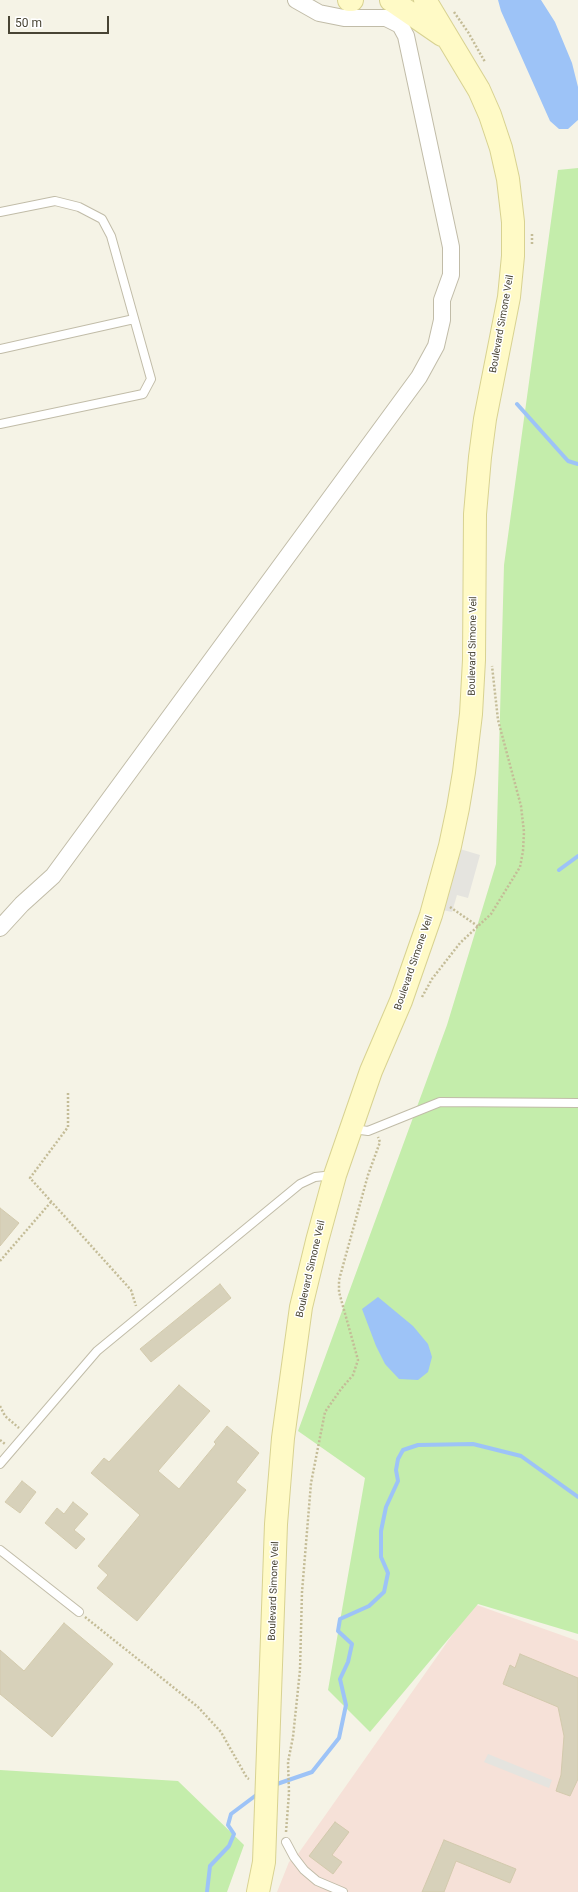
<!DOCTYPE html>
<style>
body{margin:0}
#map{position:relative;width:578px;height:1892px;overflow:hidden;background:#f5f3e6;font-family:Roboto,sans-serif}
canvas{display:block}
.scale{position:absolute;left:8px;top:16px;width:101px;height:18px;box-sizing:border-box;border:2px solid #484434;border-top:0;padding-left:5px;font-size:12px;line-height:14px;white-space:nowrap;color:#484434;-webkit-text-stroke:3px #fff;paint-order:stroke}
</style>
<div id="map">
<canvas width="578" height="1892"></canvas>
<div class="scale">50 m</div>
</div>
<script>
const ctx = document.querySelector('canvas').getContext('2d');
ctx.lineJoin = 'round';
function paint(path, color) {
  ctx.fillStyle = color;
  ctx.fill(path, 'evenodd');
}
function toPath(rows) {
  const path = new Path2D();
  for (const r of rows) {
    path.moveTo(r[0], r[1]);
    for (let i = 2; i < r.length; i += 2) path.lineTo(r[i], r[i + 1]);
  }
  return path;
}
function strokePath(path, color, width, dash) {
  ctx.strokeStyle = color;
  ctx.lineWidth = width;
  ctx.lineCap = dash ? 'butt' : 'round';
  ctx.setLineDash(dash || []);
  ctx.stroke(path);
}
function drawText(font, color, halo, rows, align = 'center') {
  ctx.font = font + ' Roboto,sans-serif';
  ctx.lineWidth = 3;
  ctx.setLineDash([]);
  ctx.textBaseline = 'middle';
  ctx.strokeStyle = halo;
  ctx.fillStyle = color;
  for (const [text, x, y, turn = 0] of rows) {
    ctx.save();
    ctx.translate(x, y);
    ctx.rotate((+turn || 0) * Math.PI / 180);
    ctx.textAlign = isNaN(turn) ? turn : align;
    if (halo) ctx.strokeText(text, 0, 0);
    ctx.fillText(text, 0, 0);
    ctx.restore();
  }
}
const medical = toPath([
 [474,1604,578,1641,578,1892,277,1892,289,1862,298,1854]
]);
const green = toPath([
 [578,168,578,1634,478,1604,370,1732,328,1690,365,1478,298,1431,447,1025,496,864,504,565,558,170],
 [0,1770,178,1781,244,1845,227,1892,0,1892]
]);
const parking = toPath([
 [450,846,480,855,468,898,457,895,452,912,433,908],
 [488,1754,552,1780,549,1788,484,1762]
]);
const water = toPath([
 [498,0,541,0,555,22,572,63,578,87,578,120,568,129,559,129,550,121,501,11],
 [378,1297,413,1326,428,1344,432,1357,428,1372,418,1380,399,1379,385,1364,376,1346,362,1309]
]);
const stream = toPath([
 [517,404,568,461,578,464],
 [559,870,578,856],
 [274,1785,312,1772,339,1738,346,1705,340,1679,348,1662,352,1644,338,1631,340,1619,369,1606,384,1592,388,1573,381,1557,381,1531,386,1507,398,1481,396,1470,398,1459,403,1450,418,1445,473,1444,521,1456,578,1497],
 [207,1892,210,1866,229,1846,234,1834,228,1825,231,1814,259,1793]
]);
const building = toPath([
 [0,1208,19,1223,0,1246,0,1208],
 [220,1284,231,1298,151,1362,140,1349,220,1284],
 [179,1385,210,1411,158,1471,179,1489,216,1444,214,1442,227,1426,259,1453,236,1482,246,1490,137,1621,97,1588,108,1575,98,1566,140,1515,91,1473,104,1458,109,1462,179,1385],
 [22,1481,36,1492,20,1513,5,1502,22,1481],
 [73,1502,88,1514,74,1530,85,1539,76,1549,45,1523,57,1508,64,1514,73,1502],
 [64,1623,113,1664,52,1737,0,1694,0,1650,24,1671,64,1623],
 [520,1654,578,1678,578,1779,570,1796,556,1791,561,1775,564,1736,558,1707,503,1684,510,1665,515,1668,520,1654],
 [335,1822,349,1832,332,1855,342,1862,333,1874,309,1856,335,1822],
 [444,1840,516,1869,510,1883,456,1861,444,1892,422,1892,444,1840]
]);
const path = toPath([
 [454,12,468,32,485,62],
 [532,244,532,233],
 [450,907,479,927],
 [422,997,432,979,460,943,491,914,520,867,523,851,524,832,521,806,498,720,492,666],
 [68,1093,68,1127,30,1178,131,1290,136,1306],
 [0,1261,51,1202],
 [0,1406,5,1416,19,1428],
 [0,1440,5,1444],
 [85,1617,198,1707,221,1732,247,1778,249,1779],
 [286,1832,289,1793,288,1762,293,1737,300,1670,302,1592,311,1483,325,1412,341,1389,353,1375,358,1360,339,1292,339,1280,368,1175,380,1142,378,1137]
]);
const lane = toPath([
 [0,212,55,201,79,207,102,219,111,236,151,379,143,394,0,424],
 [0,349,134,319],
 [353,1129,368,1131,440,1102,578,1103],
 [0,1464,97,1351,300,1184,315,1177,334,1175],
 [0,1550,79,1612],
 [286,1842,294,1857,304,1870,317,1881,343,1892]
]);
const street = toPath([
 [0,928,22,904,53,876,419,377,436,346,442,320,442,300,451,275,451,247,406,36,400,25,386,18,344,18,319,13,296,0]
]);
const secondary = toPath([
 [349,0,352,0],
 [391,0,442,35],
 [258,1892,264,1862,276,1524,283,1438,301,1307,317,1241,335,1175,371,1071,401,1001,431,915,450,846,458,808,464,772,471,714,474,660,475,514,480,457,485,419,509,297,513,256,513,222,508,179,501,148,490,115,479,90,425,0]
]);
const streetNames = [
 ["Boulevard Simone Veil",502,324,-80],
 ["Boulevard Simone Veil",473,646,-89],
 ["Boulevard Simone Veil",414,963,-71],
 ["Boulevard Simone Veil",311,1269,-77],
 ["Boulevard Simone Veil",274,1591,-88]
];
paint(medical, '#f6e1d8');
paint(green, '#c4edab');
paint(parking, '#e5e4df');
paint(water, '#9dc3f7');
strokePath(stream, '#9dc3f7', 4);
paint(building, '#d7d1ba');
strokePath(building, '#d3caad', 1);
strokePath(lane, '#c1bca8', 10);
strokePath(street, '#c1bca8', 18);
strokePath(secondary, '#d8d291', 24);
strokePath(path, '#c4bc97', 2.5, [2, 2]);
strokePath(lane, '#fff', 8);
strokePath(street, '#fff', 16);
strokePath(secondary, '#fffac6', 22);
drawText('10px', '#484434', '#fff', streetNames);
</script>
